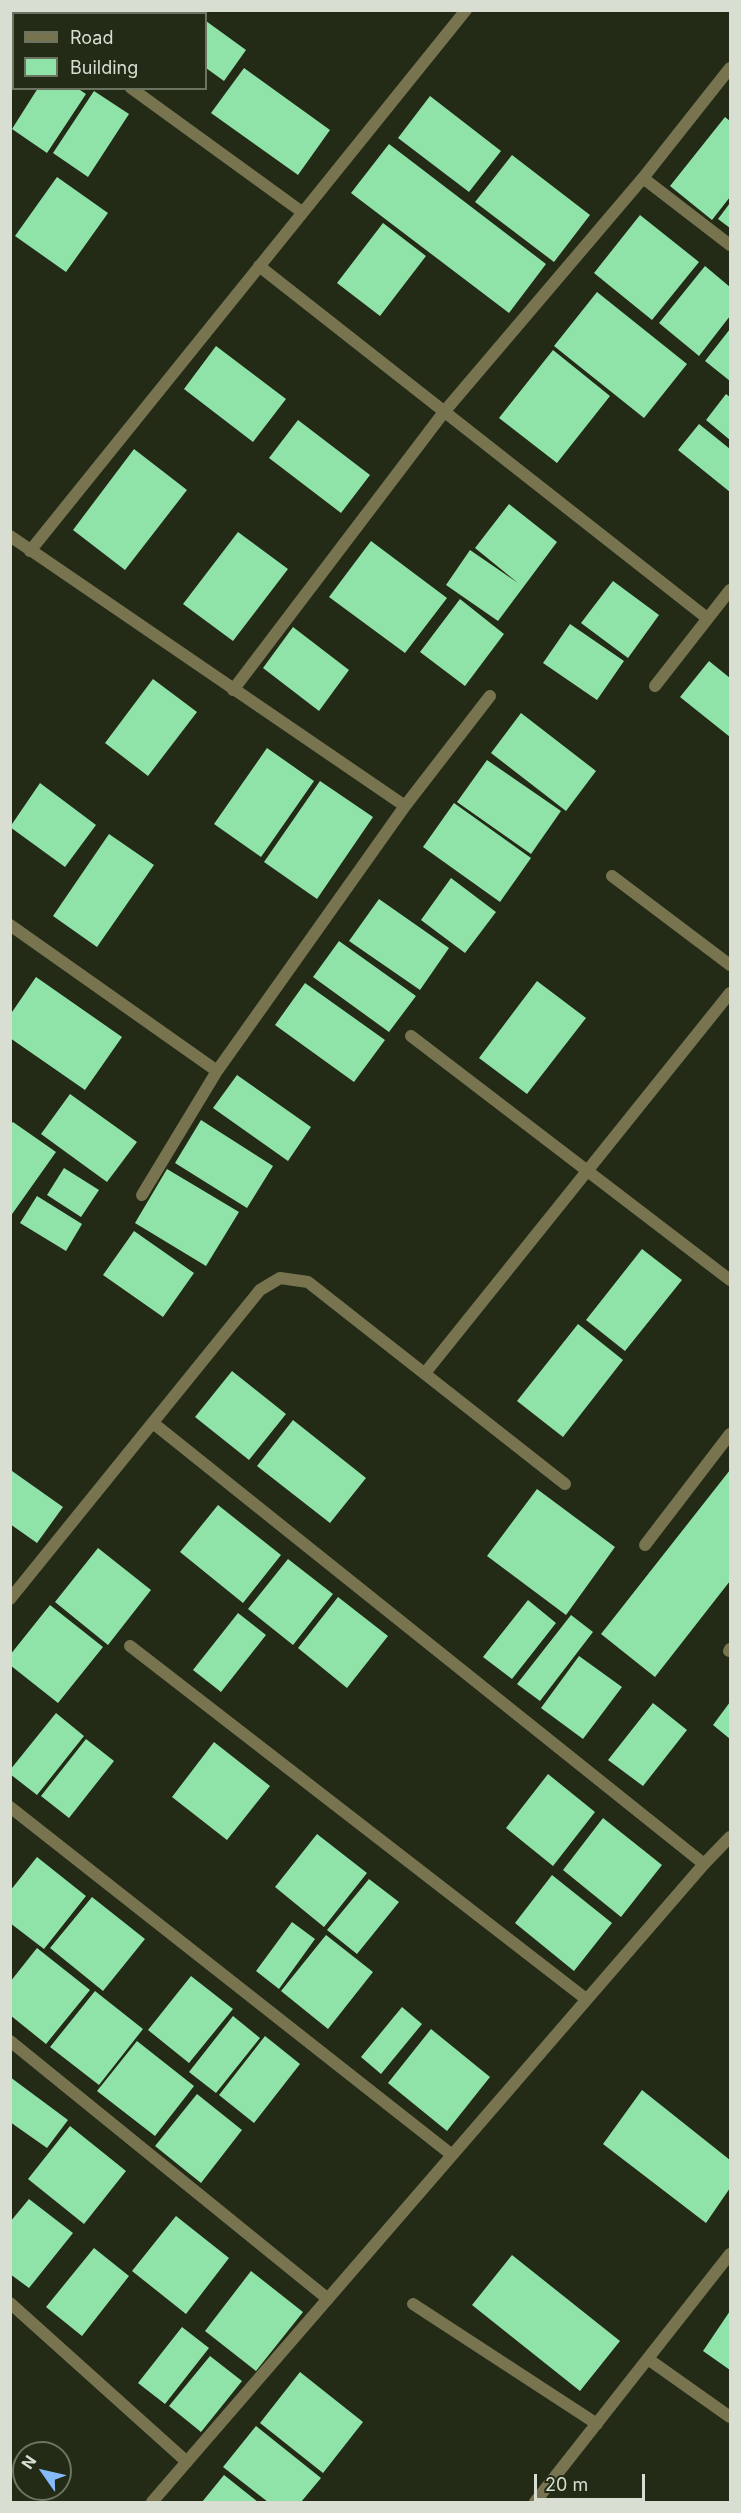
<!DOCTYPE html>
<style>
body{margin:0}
#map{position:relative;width:741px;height:2513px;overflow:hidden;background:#232b17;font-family:Inter,sans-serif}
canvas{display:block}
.frame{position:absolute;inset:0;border:12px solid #d8ded1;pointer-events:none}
.legend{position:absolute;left:12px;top:12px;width:195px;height:78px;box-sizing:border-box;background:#232b17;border:2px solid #6b7361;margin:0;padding:8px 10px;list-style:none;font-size:18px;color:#d8ded1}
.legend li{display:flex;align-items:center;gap:12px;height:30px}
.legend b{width:30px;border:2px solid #6b7361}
.north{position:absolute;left:12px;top:2441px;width:60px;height:60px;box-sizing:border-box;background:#232b17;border:2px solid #6b7361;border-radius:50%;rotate:304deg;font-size:16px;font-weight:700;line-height:24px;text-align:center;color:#d8ded1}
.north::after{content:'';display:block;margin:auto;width:21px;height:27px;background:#85bbfb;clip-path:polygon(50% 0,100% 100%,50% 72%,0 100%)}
.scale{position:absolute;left:534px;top:2474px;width:111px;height:27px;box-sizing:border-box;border:3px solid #d8ded1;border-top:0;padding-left:8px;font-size:18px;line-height:21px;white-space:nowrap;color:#d8ded1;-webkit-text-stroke:4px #232b17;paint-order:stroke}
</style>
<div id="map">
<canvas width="741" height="2513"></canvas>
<div class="frame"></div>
<ul class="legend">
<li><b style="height:8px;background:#787450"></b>Road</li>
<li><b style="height:16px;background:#8fe3a8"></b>Building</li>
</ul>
<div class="north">N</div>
<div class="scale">20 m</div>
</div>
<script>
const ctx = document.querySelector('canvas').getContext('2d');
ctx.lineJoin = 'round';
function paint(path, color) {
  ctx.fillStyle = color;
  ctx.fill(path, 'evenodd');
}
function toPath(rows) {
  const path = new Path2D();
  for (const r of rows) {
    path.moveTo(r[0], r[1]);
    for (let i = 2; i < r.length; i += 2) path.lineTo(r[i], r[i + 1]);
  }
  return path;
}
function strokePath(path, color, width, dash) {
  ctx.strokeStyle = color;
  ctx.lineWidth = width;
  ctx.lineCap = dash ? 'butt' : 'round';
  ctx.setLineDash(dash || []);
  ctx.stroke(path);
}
const building = toPath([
 [71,10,197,10,195,14,75,14],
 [206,21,246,50,224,81,206,68],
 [244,68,330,130,298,175,211,113],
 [38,88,77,88,86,94,47,153,12,129],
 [94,91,129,114,88,177,53,153],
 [430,96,501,151,469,192,398,138],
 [725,117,730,121,730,197,712,220,670,186],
 [389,144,546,264,509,313,351,193],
 [512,155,590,215,554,262,475,202],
 [57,177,108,213,66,272,15,236],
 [730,203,730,228,718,219],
 [640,215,699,262,652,320,594,273],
 [383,223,426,256,380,316,337,283],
 [705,266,730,287,730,316,699,356,659,323],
 [597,292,687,364,644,418,554,346],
 [730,329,730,381,705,361],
 [216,346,286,399,253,442,184,389],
 [553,350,610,396,557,463,499,418],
 [726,394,730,397,730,440,706,420],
 [298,420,370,475,341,513,269,458],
 [699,424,730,449,730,492,678,450],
 [134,449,187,490,125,570,73,530],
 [509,504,557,542,498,621,446,585,470,550,518,583,475,548],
 [238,532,288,569,233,641,183,604],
 [371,541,447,598,405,653,329,597],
 [613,581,659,615,628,658,581,623],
 [460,599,504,634,465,686,420,652],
 [570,624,624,661,597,700,543,663],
 [293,627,349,670,319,711,263,668],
 [709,661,730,678,730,737,680,697],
 [153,679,197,712,148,776,105,743],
 [521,713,596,771,566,811,491,753],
 [267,748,314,781,261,857,214,824],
 [487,760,561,811,531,854,457,802],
 [320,781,373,817,317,899,264,862],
 [40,783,96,825,65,867,10,827],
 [454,803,531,858,500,902,423,847],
 [109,834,154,865,97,947,53,916],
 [451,878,496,912,465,953,421,920],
 [379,899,449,948,420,990,349,941],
 [339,941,416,996,389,1032,313,977],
 [36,977,122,1037,85,1090,10,1038,10,1015],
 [537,981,586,1018,527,1094,479,1058],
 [305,983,385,1040,354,1082,275,1025],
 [237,1075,311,1127,288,1161,213,1108],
 [70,1094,137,1142,107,1182,41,1134],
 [201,1120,273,1166,247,1208,175,1163],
 [13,1122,56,1152,10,1217,10,1125],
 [64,1168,99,1190,81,1217,47,1195],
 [167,1169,239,1212,206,1266,135,1223],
 [37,1196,82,1224,66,1251,20,1223],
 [134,1231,194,1273,163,1317,103,1275],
 [642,1249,682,1280,625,1351,586,1320],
 [578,1324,623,1360,563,1437,517,1401],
 [232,1371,286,1414,249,1460,195,1417],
 [293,1420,366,1478,330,1523,257,1466],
 [730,1470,730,1581,655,1677,601,1634],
 [12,1471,63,1507,37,1543,10,1524],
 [537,1489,615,1547,566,1615,487,1556],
 [218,1505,281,1555,243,1603,180,1552],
 [98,1548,151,1590,108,1645,55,1602],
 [288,1559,333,1594,293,1645,248,1609],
 [338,1597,388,1636,347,1688,298,1648],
 [528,1600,556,1623,512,1679,483,1657],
 [50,1605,103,1647,58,1703,10,1665,10,1655],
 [238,1613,266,1635,221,1692,193,1670],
 [571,1615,593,1632,540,1701,517,1684],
 [579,1656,622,1687,583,1739,541,1708],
 [730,1702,730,1739,713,1725],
 [653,1703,687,1730,643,1786,608,1760],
 [56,1713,84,1736,37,1795,10,1774,10,1770],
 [86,1739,114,1761,69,1818,41,1796],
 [214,1742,270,1786,227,1840,172,1797],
 [548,1774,595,1812,553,1866,506,1828],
 [603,1818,662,1865,621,1917,563,1870],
 [317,1834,367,1873,324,1927,275,1887],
 [37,1857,86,1896,44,1949,10,1923,10,1891],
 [552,1875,612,1923,574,1971,515,1923],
 [369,1879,399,1902,357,1954,327,1930],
 [92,1897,145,1939,103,1991,50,1948],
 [292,1922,315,1939,279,1989,256,1971],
 [326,1935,373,1972,328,2029,281,1991],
 [37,1948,90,1990,46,2044,10,2015,10,1982],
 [191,1976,233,2009,189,2063,148,2030],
 [95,1991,143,2029,99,2085,50,2047],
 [402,2007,422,2024,381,2074,361,2057],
 [233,2016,260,2038,216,2093,189,2072],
 [431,2029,490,2077,447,2131,388,2083],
 [265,2036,300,2064,254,2123,219,2095],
 [137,2041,194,2086,155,2136,97,2091],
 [10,2077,68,2120,47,2148,10,2122],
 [642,2090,730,2160,730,2188,706,2223,603,2144],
 [197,2094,242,2130,201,2183,155,2146],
 [70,2126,126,2171,84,2224,28,2179],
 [29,2199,73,2233,29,2288,10,2274,10,2222],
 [176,2216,229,2258,186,2314,132,2271],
 [94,2248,129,2276,82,2336,46,2307],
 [512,2255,620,2341,580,2391,472,2305],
 [251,2271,303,2312,256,2371,205,2331],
 [730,2311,730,2370,703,2351],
 [182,2327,209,2348,165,2404,138,2383],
 [210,2356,242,2381,201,2432,169,2406],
 [300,2372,363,2422,323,2473,260,2423],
 [256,2426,321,2478,301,2502,268,2502,223,2467],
 [224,2475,258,2502,202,2502]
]);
const service = toPath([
 [645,1545,730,1434],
 [729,1651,730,1649],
 [704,1864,730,1837]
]);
const minor = toPath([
 [24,10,28,14],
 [131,88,302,212],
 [643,178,730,245],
 [259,266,707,618],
 [10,536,405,806],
 [30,551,466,10],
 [655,686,730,590],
 [233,690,444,412,643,178,730,68],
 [612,876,730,965],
 [10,925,217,1071],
 [411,1036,730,1280],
 [142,1195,217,1071,405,806,490,696],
 [425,1373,730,993],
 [10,1599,260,1290,280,1278,308,1282,565,1484],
 [130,1646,586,1999],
 [10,1807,452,2155],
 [10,2041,328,2299],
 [10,2303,187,2462],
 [413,2304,597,2424],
 [648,2359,730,2417],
 [152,2502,704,1864,153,1423],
 [535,2502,730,2254]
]);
paint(building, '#8fe3a8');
strokePath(service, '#787450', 12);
strokePath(minor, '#787450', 12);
</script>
